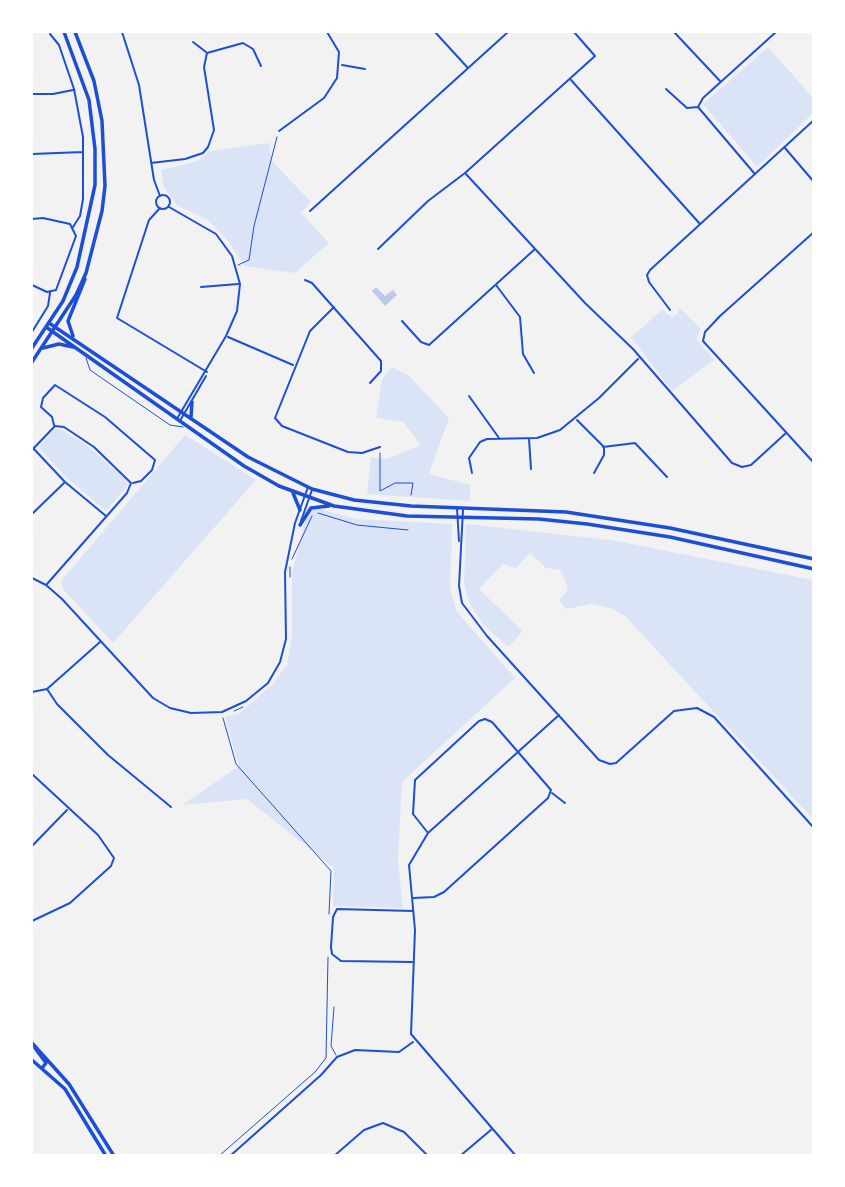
<!DOCTYPE html>
<style>
body{margin:0}
#map{position:relative;width:845px;height:1187px;overflow:hidden;background:#f2f2f2;font-family:Roboto,sans-serif}
canvas{display:block}
.frame{position:absolute;inset:0;border:33px solid #fff;pointer-events:none}
</style>
<div id="map">
<canvas width="845" height="1187"></canvas>
<div class="frame"></div>
</div>
<script>
const ctx = document.querySelector('canvas').getContext('2d');
ctx.lineJoin = 'round';
function paint(path, color) {
  ctx.fillStyle = color;
  ctx.fill(path, 'evenodd');
}
function toPath(rows) {
  const path = new Path2D();
  for (const r of rows) {
    if (r.length === 3) {
      path.moveTo(r[0] + r[2], r[1]);
      path.arc(r[0], r[1], r[2], 0, 2 * Math.PI);
      continue;
    }
    path.moveTo(r[0], r[1]);
    for (let i = 2; i < r.length; i += 2) path.lineTo(r[i], r[i + 1]);
  }
  return path;
}
function strokePath(path, color, width, dash) {
  ctx.strokeStyle = color;
  ctx.lineWidth = width;
  ctx.lineCap = dash ? 'butt' : 'round';
  ctx.setLineDash(dash || []);
  ctx.stroke(path);
}
const green = toPath([
 [768,47,813,98,813,113,757,167,703,104],
 [269,143,272,161,311,202,301,213,329,243,295,273,244,266,228,241,208,220,177,205,164,187,161,170,197,161,210,151],
 [679,307,701,329,696,339,714,360,672,391,631,337,662,310,672,317,678,314],
 [392,367,408,375,449,418,429,474,470,485,470,501,367,494,371,457,387,459,421,445,403,422,376,418,382,379],
 [55,429,60,429,88,446,126,480,128,485,108,509,105,510,66,477,41,450,40,445],
 [185,435,256,480,113,643,63,589,61,581],
 [309,506,356,519,452,524,450,588,457,612,515,678,402,782,398,860,403,908,333,906,334,868,247,799,182,805,239,766,225,717,239,714,273,684,287,664,292,635,292,573],
 [466,524,611,540,813,580,813,819,625,616,611,608,591,604,566,609,559,600,568,590,561,570,546,568,530,553,516,568,503,564,479,589,523,631,508,647,483,624,469,603,464,583]
]);
const building = toPath([
 [376,287,385,296,393,290,397,295,385,306,372,291]
]);
const path = toPath([
 [238,265,249,260,254,226,277,137],
 [380,453,380,491,395,483,413,483,411,495],
 [318,513,357,525,408,530],
 [292,559,312,516],
 [290,577,290,567],
 [234,711,243,707],
 [223,718,236,764,331,871,329,914],
 [219,1156,315,1072,326,1058,328,957]
]);
const service = toPath([
 [86,358,90,370,170,425,183,427],
 [334,1007,331,1046,336,1055]
]);
const minor = toPath([
 [122,32,139,85,154,180,160,196],
 [435,32,467,67],
 [674,32,720,81],
 [50,34,59,45,74,89,83,137,83,199,80,216,73,227],
 [193,42,206,52],
 [342,65,365,69],
 [571,80,700,224],
 [666,89,687,108,698,107],
 [32,94,53,94,73,90],
 [279,131,324,98,337,78,339,52,327,32],
 [785,148,814,182],
 [32,154,83,152],
 [151,163,185,159,203,153,208,147,214,130,204,67,207,53,243,43,253,49,261,66],
 [465,173,585,303,633,349,732,463,742,467,751,465,786,433],
 [754,173,698,107,703,98,776,32],
 [163,202,7],
 [169,207,216,234,232,256,240,284,237,311,226,336,178,417],
 [160,208,149,220,117,318,207,372],
 [310,211,508,32],
 [32,219,43,218,70,224,76,236,56,290,47,292,32,285],
 [814,232,720,316,705,332,703,341,814,463],
 [378,249,428,201,465,173,595,56,574,32],
 [305,280,312,283,381,361,381,371,370,383],
 [496,285,520,317,523,354,534,373],
 [201,287,238,284],
 [334,307,310,331,275,418,282,426,348,452,362,453,380,447],
 [670,310,649,282,647,275,650,270,814,120],
 [402,321,421,342,429,345,535,249],
 [32,332,48,306,50,293],
 [228,337,293,365],
 [469,396,499,438],
 [181,419,206,376],
 [577,420,603,446],
 [54,425,52,417,41,407,43,398,55,385,105,417,155,460,152,470,141,481,133,483],
 [529,439,531,469],
 [603,447,635,443,667,477],
 [33,448,65,482,106,516],
 [32,450,55,426,64,427,94,447,131,483,127,493,47,584],
 [472,473,469,458,480,442,487,439,537,438,560,430,599,398,638,359],
 [594,473,604,455,604,448],
 [457,508,459,541],
 [463,510,459,586,462,603,487,636,599,760,610,764,616,763,674,711,697,708,714,717,814,828],
 [32,514,64,483],
 [301,521,312,490],
 [32,578,46,585,62,599,153,698,170,708,191,713,222,712,246,701,268,683,280,662,286,639,285,572,295,523,308,487],
 [47,689,57,704,108,755,171,807],
 [32,692,47,689,100,642],
 [32,774,98,835,114,858,111,866,70,903,32,921],
 [552,793,565,803],
 [32,846,67,810],
 [413,898,434,897,444,892,548,798,551,790,492,722,485,719,479,721,415,780,413,814,428,833],
 [412,962,341,961,332,954,331,947,333,917,337,909,413,911],
 [230,1156,321,1075,337,1057,355,1050,399,1052,413,1042],
 [334,1156,364,1130,383,1123,404,1132,428,1156],
 [460,1156,492,1129],
 [516,1156,411,1034,415,930,409,865,428,833,559,715]
]);
const primary = toPath([
 [49,323,248,457,312,489,354,500,411,506,566,512,670,528,814,559],
 [46,327,244,466,279,486,334,506,407,516,539,519,587,524,670,537,814,569],
 [73,336,68,321,85,279],
 [32,348,63,301,77,267,95,185,95,149,89,100,64,32],
 [43,348,59,344,73,347],
 [32,362,76,295,86,273,102,211,105,186,102,121,94,81,75,32],
 [191,417,192,402],
 [293,493,300,510],
 [300,525,311,508,329,506],
 [32,1043,69,1084,114,1156],
 [35,1048,46,1063,42,1068],
 [32,1060,65,1089,106,1156]
]);
paint(green, '#dbe4f7');
paint(building, '#bdc9ec');
strokePath(path, '#1d4ed8', 1);
strokePath(service, '#1d4ed8', 1);
strokePath(minor, '#1d4ed8', 2);
strokePath(primary, '#1d4ed8', 3.5);
</script>
